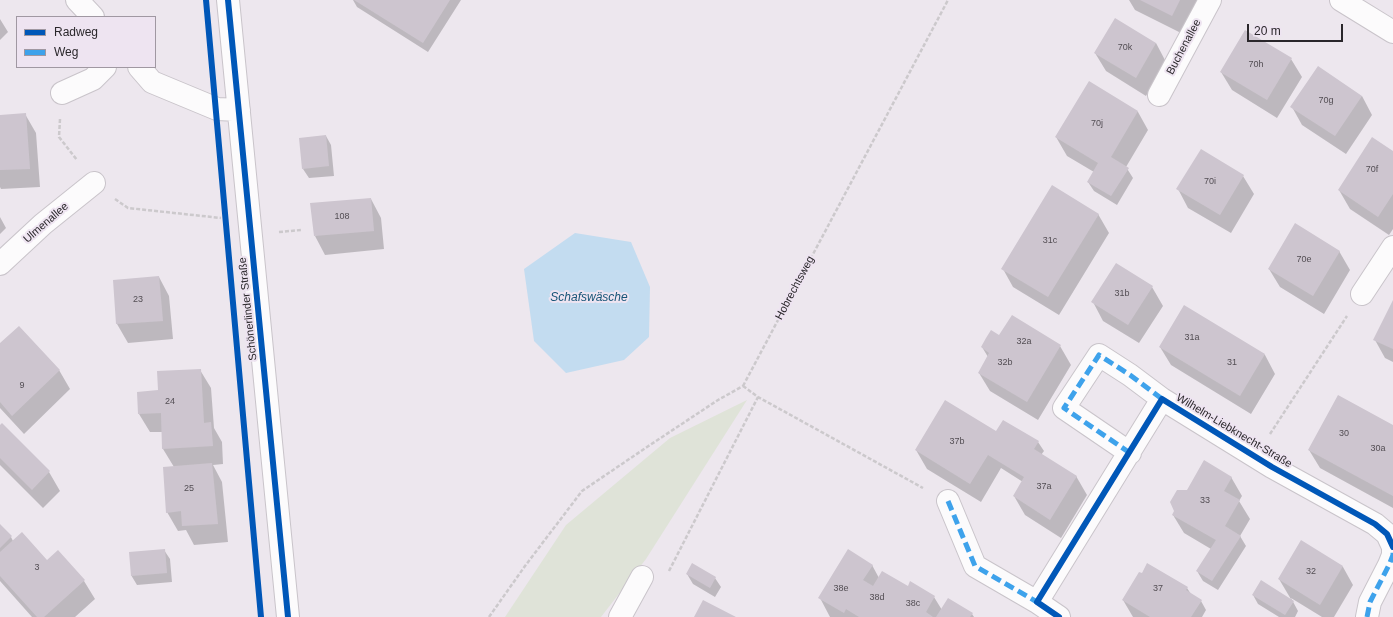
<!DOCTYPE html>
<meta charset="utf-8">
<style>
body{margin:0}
#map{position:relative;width:1393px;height:617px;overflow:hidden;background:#ede7ee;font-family:Arial,sans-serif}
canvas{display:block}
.legend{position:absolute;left:16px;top:16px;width:140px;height:52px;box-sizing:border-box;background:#eee4f1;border:1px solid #a098a2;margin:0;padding:5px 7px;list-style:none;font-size:12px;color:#2a272b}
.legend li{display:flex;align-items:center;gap:8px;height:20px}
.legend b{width:20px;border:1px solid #a098a2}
.scale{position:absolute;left:1247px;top:24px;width:96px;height:18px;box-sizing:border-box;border:2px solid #2a272b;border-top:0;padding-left:5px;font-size:12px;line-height:14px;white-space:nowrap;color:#2a272b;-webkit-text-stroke:3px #eee4f1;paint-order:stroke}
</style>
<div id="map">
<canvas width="1393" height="617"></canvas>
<ul class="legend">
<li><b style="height:5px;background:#0057b8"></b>Radweg</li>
<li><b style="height:5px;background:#3ea2eb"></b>Weg</li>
</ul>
<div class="scale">20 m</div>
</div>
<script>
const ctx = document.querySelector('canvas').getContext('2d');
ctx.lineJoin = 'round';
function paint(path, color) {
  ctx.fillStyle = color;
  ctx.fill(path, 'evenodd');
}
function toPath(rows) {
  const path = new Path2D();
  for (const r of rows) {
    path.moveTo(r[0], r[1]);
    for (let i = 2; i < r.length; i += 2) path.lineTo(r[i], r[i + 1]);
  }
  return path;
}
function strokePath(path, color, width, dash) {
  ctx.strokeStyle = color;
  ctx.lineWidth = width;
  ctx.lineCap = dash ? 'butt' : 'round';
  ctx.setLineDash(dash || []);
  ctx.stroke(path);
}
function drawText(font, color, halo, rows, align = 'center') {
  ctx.font = font + ' Arial,sans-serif';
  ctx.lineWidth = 4;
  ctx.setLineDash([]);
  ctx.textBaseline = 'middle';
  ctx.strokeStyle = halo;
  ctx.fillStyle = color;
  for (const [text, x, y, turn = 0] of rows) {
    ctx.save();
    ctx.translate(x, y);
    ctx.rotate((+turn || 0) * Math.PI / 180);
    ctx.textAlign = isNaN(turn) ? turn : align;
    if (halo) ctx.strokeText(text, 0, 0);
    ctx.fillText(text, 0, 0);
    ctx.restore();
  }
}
const green = toPath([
 [747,400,646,559,601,617,505,617,566,525,670,438]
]);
const water = toPath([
 [575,233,631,242,650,287,649,337,624,360,566,373,534,341,524,269]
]);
const shadow = toPath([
 [353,0,461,0,428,52,357,7],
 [1129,0,1200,0,1183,34,1135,10],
 [0,19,8,32,0,40],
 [1156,43,1166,62,1146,96,1106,71,1095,53],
 [1291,59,1302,77,1277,118,1232,90,1221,72],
 [1090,83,1138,112,1148,130,1126,167,1133,178,1117,205,1094,191,1088,182,1094,172,1067,156,1056,137],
 [1362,96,1372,115,1346,154,1302,125,1292,107],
 [25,114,36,133,40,187,1,189,0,187,0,116],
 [326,136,331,145,334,176,309,178,303,169],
 [1393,152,1393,229,1389,235,1350,209,1339,190],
 [1243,176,1254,194,1231,233,1188,208,1178,189],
 [371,199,381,218,384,249,325,255,315,236],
 [1098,214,1109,233,1059,315,1013,287,1003,269],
 [0,217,6,228,0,234],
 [1339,251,1350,270,1324,314,1280,287,1269,269],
 [159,277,169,296,173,339,128,343,117,324,114,281],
 [1152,287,1163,306,1139,343,1103,321,1093,302],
 [1393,302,1393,362,1385,358,1375,340],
 [1184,307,1265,355,1275,374,1251,414,1171,365,1160,347],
 [1000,337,1060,346,1071,365,1038,420,990,391,979,373,988,357,982,347],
 [0,345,59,370,70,389,24,434,0,408],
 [200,370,211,388,214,428,222,442,223,464,213,465,222,482,228,542,194,545,186,530,178,531,167,512,174,467,163,449,163,432,150,432,139,414,159,391],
 [2,424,49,472,60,491,43,508,0,465,0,426],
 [1393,426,1393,508,1320,468,1309,450],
 [997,432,1038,442,1044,451,1041,455,1076,476,1087,495,1061,538,1025,515,1014,496,1023,482,1001,468,981,502,927,469,916,450],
 [1231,477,1242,496,1239,501,1250,519,1240,536,1246,546,1218,590,1203,581,1197,571,1211,549,1184,533,1173,515,1188,491],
 [0,527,11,537,13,541,47,562,84,581,95,599,75,617,32,617,0,581],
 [1302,542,1343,567,1353,585,1334,617,1322,617,1291,598,1298,611,1295,617,1279,617,1258,604,1253,595,1292,601,1279,579],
 [164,550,170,559,172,582,137,585,131,575],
 [872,565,879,578,908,588,910,583,934,597,942,610,972,614,974,617,830,617,820,598],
 [687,574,715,578,721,587,715,597,693,584],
 [1187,588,1191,594,1201,601,1206,610,1202,617,1133,617,1123,600]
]);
const building = toPath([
 [354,0,450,0,423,43],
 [1140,0,1180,0,1172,16],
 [1115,18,1156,43,1136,78,1094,53],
 [1245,30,1292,58,1267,100,1220,72],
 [1318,66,1362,96,1335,136,1290,107],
 [1089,81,1138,111,1111,157,1129,168,1111,196,1087,182,1098,163,1055,137],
 [26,113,30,169,0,170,0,115],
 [326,135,329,166,302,169,299,138],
 [1372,137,1393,151,1393,194,1378,217,1338,190],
 [1201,149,1244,175,1220,215,1176,189],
 [1052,185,1099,214,1048,297,1001,269],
 [371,198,374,231,314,236,310,203],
 [1295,223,1340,251,1313,296,1268,269],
 [1116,263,1153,286,1128,325,1091,302],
 [159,276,163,321,116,324,113,280],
 [1393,300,1393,349,1373,340],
 [1184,305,1265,354,1240,396,1159,347],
 [1012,315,1061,345,1027,402,978,373,989,353,981,347,986,338,991,330,999,335],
 [19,326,60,370,12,416,0,402,0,343],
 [201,369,204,423,211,422,213,446,162,449,161,413,138,414,137,392,158,390,157,371],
 [1338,395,1393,425,1393,496,1308,450],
 [945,400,996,431,1003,420,1039,441,1034,449,1077,476,1050,520,1013,496,1024,477,988,455,970,484,915,450],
 [2,423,50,471,32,490,0,458,0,425],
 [1204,460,1232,477,1224,491,1240,500,1225,526,1241,536,1212,581,1196,571,1216,540,1172,515,1174,511,1170,502,1177,490,1187,490],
 [212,463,218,524,182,526,181,511,166,513,163,467],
 [0,524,12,536,0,548],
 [22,532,47,560,58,550,85,580,44,617,37,617,0,576,0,552],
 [1301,540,1343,566,1320,605,1278,579],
 [165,549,167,573,131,576,129,552],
 [848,549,873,565,863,580,873,586,882,571,908,586,910,581,935,596,926,612,933,617,859,617,846,609,844,613,818,598],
 [692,563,716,577,710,588,686,574],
 [1147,563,1188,587,1186,590,1202,600,1191,617,1150,617,1122,600,1139,572,1142,573],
 [1261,580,1294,601,1285,615,1252,595],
 [948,598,973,613,970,617,936,617],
 [703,600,736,617,694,617]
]);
const path = toPath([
 [60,119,59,137,77,160],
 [115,199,128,208,221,218],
 [279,232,301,230],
 [743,386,948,0],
 [743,386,758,397,923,488],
 [1270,434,1347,316],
 [669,571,758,397],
 [489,617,525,566,582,491,647,447,718,400,743,386]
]);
const minor = toPath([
 [77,0,93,17],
 [228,0,288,617],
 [1341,0,1393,32],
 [139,67,152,82,217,109,239,110],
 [62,93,93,79,105,67],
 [1159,95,1210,0],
 [0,264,43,224,94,183],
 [1362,294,1393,247],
 [1130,453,1064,408,1099,355,1130,375,1162,399],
 [948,501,975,566,1037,602],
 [620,617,642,577],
 [1059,617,1037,602,1162,399,1272,467,1375,524,1387,534,1393,547],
 [1367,617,1370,602,1389,565,1393,555,1393,549]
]);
const quiet = toPath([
 [1130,453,1064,408,1099,355,1130,375,1162,399],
 [948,501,975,566,1037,602],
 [1367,617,1370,602,1389,565,1393,555,1393,549]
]);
const cycleway = toPath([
 [206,0,261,617],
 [228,0,288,617],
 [1059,617,1037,602,1162,399,1272,467,1375,524,1387,534,1393,547]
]);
const numberNames = [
 ["70k",1125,48],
 ["70h",1256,65],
 ["70g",1326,101],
 ["70j",1097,124],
 ["70f",1372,170],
 ["70i",1210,182],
 ["108",342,217],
 ["31c",1050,241],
 ["70e",1304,260],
 ["31b",1122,294],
 ["23",138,300],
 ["31a",1192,338],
 ["32a",1024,342],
 ["32b",1005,363],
 ["31",1232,363],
 ["9",22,386],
 ["24",170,402],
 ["30",1344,434],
 ["37b",957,442],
 ["30a",1378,449],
 ["37a",1044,487],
 ["25",189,489],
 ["33",1205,501],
 ["3",37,568],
 ["32",1311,572],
 ["38e",841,589],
 ["37",1158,589],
 ["38d",877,598],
 ["38c",913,604]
];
const streetNames = [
 ["Buchenallee",1184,47,-62],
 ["Ulmenallee",46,223,-41],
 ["Hobrechtsweg",795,288,-62],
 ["Schönerlinder Straße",248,309,-96],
 ["Wilhelm-Liebknecht-Straße",1234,431,31]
];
const waterNames = [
 ["Schafswäsche",589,298]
];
paint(green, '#dfe3d8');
paint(water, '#c3dcf0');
paint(shadow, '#0003');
paint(building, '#cdc5cf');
strokePath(minor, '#c9c4ca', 24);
strokePath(path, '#ccc9cc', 2.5, [4, 2]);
strokePath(minor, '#fcfbfc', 22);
strokePath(quiet, '#3ea2eb', 5, [10, 5]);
strokePath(cycleway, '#0057b8', 6);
drawText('9px', '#534e54', null, numberNames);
drawText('11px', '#2a272b', '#eee4f1', streetNames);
drawText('italic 12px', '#165477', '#eee4f1', waterNames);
</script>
